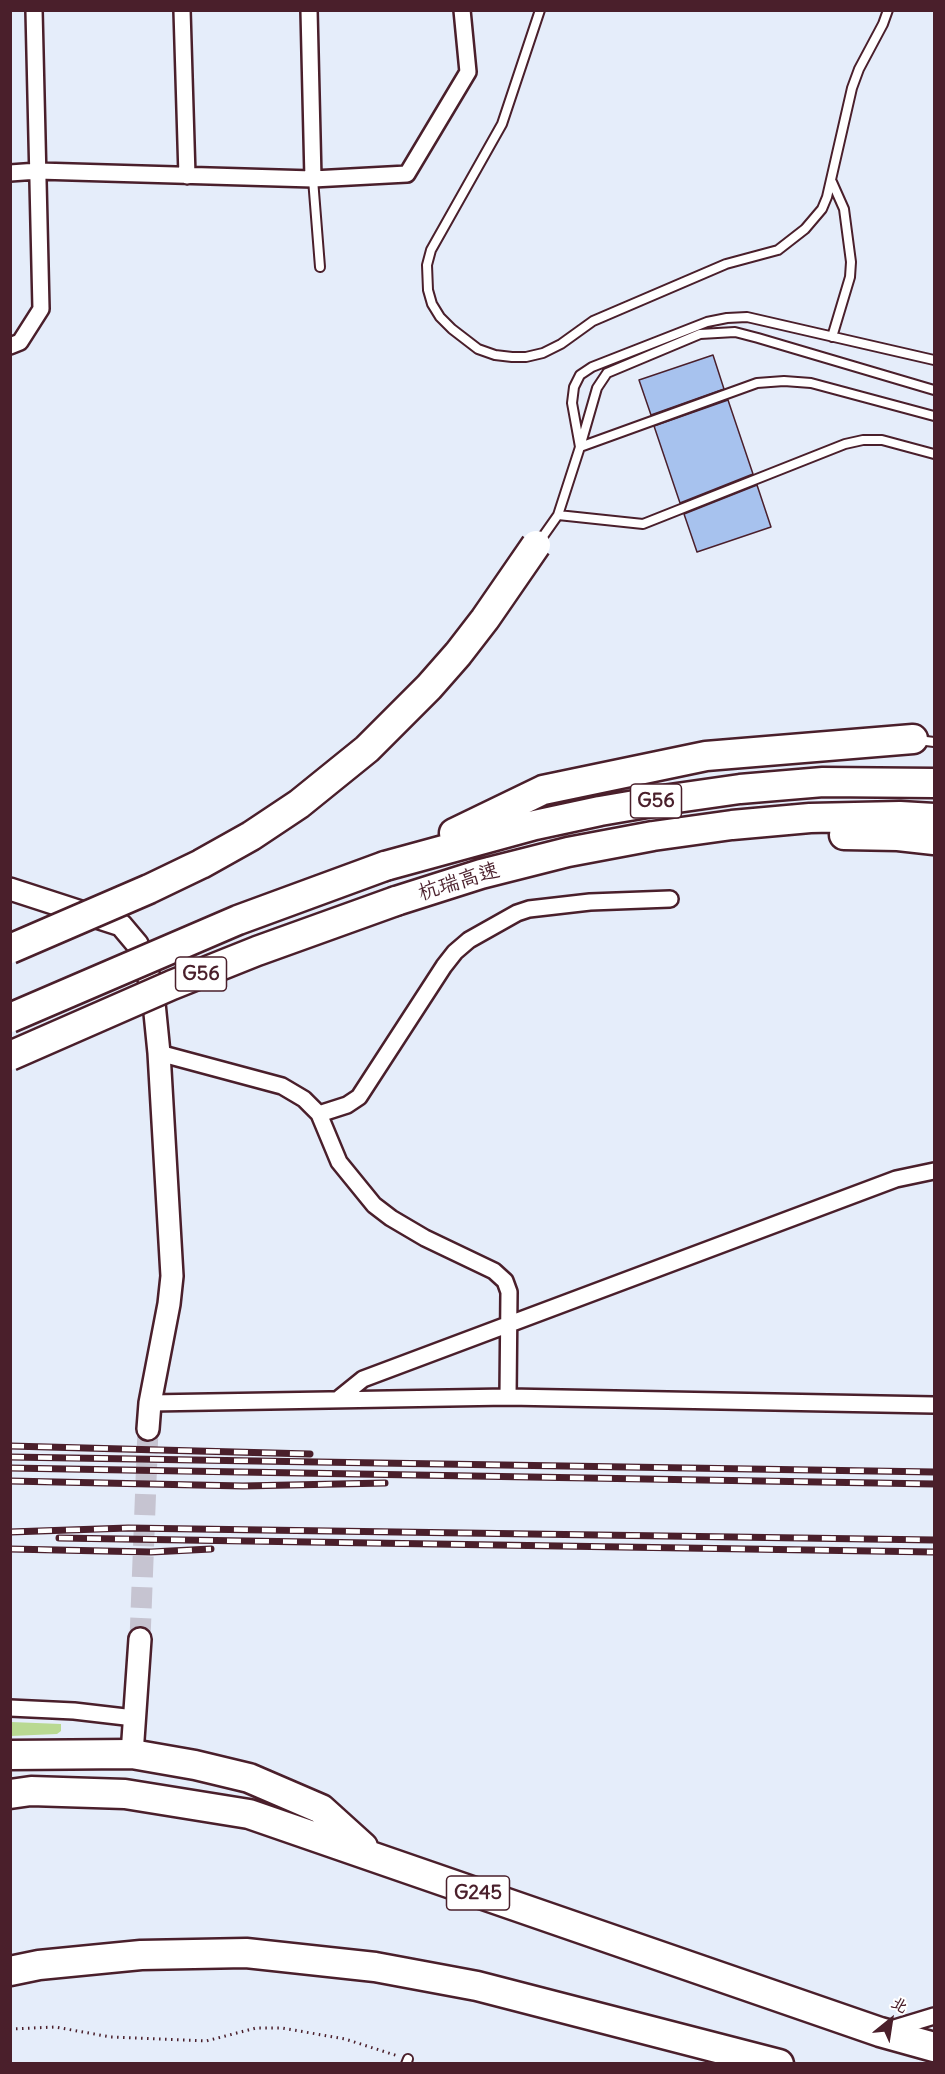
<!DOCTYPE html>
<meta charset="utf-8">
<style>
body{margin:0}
#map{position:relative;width:945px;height:2074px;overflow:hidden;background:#e5edfa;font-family:Delius,"LXGW WenKai TC",sans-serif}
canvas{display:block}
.frame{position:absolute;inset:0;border:12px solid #4a1f2b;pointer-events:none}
.north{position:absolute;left:861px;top:1990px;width:60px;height:60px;-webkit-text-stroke:4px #fff;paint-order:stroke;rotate:30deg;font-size:16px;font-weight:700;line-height:24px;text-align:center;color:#4a1f2b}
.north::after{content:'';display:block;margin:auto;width:21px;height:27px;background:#4a1f2b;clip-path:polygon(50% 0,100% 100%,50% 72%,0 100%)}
</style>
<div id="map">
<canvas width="945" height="2074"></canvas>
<div class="frame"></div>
<div class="north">北</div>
</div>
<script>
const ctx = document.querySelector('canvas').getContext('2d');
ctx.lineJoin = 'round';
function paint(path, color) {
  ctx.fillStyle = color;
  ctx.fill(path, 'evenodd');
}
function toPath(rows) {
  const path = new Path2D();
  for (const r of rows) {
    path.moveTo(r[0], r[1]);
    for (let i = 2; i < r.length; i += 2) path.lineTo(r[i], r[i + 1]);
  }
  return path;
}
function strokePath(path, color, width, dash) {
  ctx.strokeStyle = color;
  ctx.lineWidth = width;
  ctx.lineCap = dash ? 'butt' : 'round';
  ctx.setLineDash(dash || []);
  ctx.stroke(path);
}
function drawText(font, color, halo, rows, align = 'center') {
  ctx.font = font + ' Delius,"LXGW WenKai TC",sans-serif';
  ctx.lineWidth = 6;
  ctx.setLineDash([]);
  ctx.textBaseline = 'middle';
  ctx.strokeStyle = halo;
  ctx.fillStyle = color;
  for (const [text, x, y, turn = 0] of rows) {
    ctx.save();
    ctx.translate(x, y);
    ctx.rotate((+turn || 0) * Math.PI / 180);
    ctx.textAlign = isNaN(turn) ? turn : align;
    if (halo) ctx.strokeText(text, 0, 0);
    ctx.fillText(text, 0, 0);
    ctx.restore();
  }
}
const green = toPath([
 [11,1722,61,1724,61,1731,57,1734,11,1736]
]);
const building = toPath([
 [713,355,724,389,651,415,639,380,713,355],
 [728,400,753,474,680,503,654,426,728,400],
 [757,485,771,527,697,552,684,514,757,485]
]);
const secondaryTunnel = toPath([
 [140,1639,148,1429]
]);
const path = toPath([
 [10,2029,55,2027,111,2037,206,2041,256,2028,282,2028,345,2039,398,2056]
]);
const lane = toPath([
 [540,10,502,124,431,250,427,265,428,290,432,304,440,317,452,329,478,349,495,355,512,357,526,357,543,353,561,344,593,321,726,264,778,250,805,229,822,209,827,197,852,88,859,69,883,24,888,10],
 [313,179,320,267],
 [832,182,844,209,851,262,850,277,832,337],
 [934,360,747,317,727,318,707,322,592,367,580,375,574,387,572,403,580,447,757,383,784,381,811,383,934,416],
 [558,515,643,524,845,444,863,440,882,440,934,454],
 [539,542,558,515,580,447,597,388,607,373,700,334,735,332,758,338,934,390],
 [918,740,934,742],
 [406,2064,408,2059]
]);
const street = toPath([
 [182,10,187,176],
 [309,10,313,179],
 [10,173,38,171,313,179,407,174,468,72,462,10],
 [10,346,20,342,41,309,34,10],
 [159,1053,282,1086,304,1099,319,1114,339,1162,374,1205,391,1218,425,1238,494,1271,505,1281,509,1292,508,1397],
 [319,1114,347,1105,359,1097,444,966,455,952,469,940,517,913,529,909,590,902,670,899],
 [337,1400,363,1379,896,1179,934,1171],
 [150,1403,508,1397,934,1405],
 [10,1708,74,1711,134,1718],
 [888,2030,934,2016]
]);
const secondary = toPath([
 [10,889,121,925,137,944,147,969,154,1003,159,1053,172,1276,169,1304,150,1403,148,1429],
 [132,1754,140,1639]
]);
const highway = toPath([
 [454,833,543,790,706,756,913,739],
 [844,835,898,836,934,840],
 [385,866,535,825,600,811,670,799,740,789,823,782,934,783],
 [396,901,481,874,568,852,653,836,732,825,810,818,900,816,934,818],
 [10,1755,132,1754,195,1765,249,1778,321,1809,363,1847],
 [10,1794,31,1791,125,1794,249,1814,880,2032,934,2047],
 [10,1971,39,1965,141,1955,246,1953,375,1967,477,1986,779,2064]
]);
const rail = toPath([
 [10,1446,310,1454],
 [10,1457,934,1472],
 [10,1468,934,1484],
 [10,1481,243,1486,385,1483],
 [10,1532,128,1528,934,1540],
 [59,1538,934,1552],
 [10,1549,151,1552,211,1549]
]);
const highwayBridge = toPath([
 [10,949,149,889,201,864,251,836,299,804,367,749,429,687,458,654,485,619,536,545],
 [10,1018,238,920,385,866],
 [10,1056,172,985,257,951,396,901]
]);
const shields = [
 [656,801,51],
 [201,974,51],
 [478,1893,63]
];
const shieldNames = [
 ["G56",656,801],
 ["G56",201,974],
 ["G245",478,1893]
];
const streetNames = [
 ["杭瑞高速",459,882,-17]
];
paint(green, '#b9d992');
paint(building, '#a7c2ee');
strokePath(building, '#4a1f2b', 1.5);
strokePath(secondaryTunnel, '#c6c4d1', 21, [21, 10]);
strokePath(lane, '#4a1f2b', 12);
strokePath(street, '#4a1f2b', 20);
strokePath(secondary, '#4a1f2b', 26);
strokePath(highway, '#4a1f2b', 33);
strokePath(path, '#4a1f2b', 3, [1.5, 4.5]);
strokePath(lane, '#fff', 8);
strokePath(street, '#fff', 15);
strokePath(secondary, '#fff', 21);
strokePath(highway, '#fff', 28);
strokePath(rail, '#4a1f2b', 7);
strokePath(rail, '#fff', 4.5, [14]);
strokePath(highwayBridge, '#4a1f2b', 33, []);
strokePath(highwayBridge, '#fff', 28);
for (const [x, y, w] of shields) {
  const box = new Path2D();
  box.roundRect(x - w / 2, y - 17, w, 34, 4.5);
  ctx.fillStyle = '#fff';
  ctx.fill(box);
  strokePath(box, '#4a1f2b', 1.5);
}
drawText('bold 20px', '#4a1f2b', null, shieldNames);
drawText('21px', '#4a1f2b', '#fff', streetNames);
</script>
